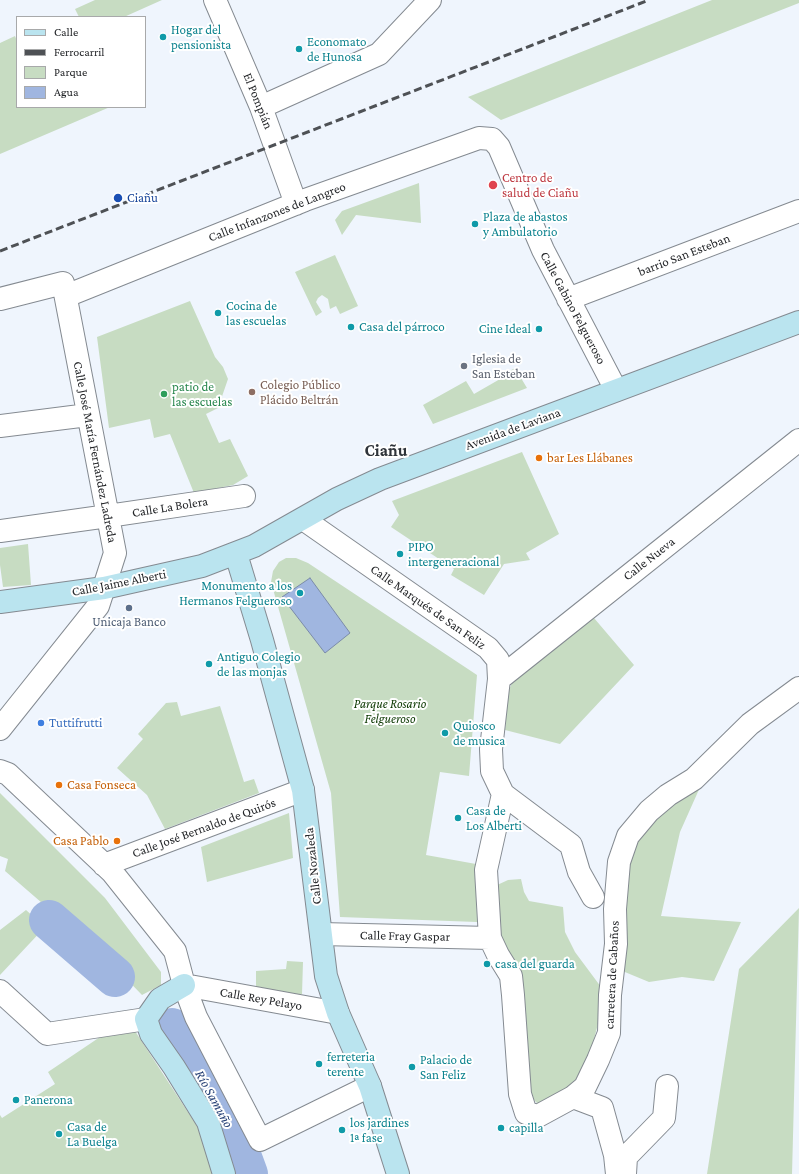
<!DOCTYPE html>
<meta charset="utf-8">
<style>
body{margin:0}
#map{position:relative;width:799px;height:1174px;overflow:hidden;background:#eff5fd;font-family:"Crimson Pro",serif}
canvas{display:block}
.legend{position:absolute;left:16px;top:16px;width:130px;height:92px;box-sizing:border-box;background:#fff;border:1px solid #a8a9aa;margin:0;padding:5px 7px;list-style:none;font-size:12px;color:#25272a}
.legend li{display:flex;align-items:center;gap:8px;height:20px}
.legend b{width:20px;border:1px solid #a8a9aa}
</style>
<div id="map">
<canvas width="799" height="1174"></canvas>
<ul class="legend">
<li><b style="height:5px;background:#bae4ef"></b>Calle</li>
<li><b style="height:5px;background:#4e5155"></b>Ferrocarril</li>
<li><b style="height:11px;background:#c7dcc2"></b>Parque</li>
<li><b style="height:11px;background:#a0b6e0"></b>Agua</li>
</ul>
</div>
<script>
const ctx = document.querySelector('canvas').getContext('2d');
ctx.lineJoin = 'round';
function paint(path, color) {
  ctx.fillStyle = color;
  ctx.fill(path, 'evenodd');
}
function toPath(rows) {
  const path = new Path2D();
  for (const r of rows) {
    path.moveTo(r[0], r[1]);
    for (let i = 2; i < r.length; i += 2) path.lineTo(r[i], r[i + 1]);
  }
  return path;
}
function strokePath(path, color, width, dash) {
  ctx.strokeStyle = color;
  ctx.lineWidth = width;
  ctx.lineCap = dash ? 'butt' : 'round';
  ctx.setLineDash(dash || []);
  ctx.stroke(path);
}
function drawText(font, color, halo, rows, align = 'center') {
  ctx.font = font + ' "Crimson Pro",serif';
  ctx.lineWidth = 4;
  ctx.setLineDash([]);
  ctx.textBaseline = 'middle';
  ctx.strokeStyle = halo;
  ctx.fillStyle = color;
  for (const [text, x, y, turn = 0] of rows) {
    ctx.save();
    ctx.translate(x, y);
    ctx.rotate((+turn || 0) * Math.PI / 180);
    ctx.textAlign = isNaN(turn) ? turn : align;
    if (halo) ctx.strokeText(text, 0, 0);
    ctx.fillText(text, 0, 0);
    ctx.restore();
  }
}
const green = toPath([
 [95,0,162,0,124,17,79,17,75,9],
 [712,0,799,0,799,3,501,120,468,97],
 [15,36,17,41,17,107,110,107,0,154,0,43],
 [419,183,421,223,356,215,342,235,335,220,342,211],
 [335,255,358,306,340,314,336,306,330,309,328,299,322,295,318,298,316,302,322,312,316,316,295,272],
 [190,301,215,357,223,367,228,379,218,408,206,414,219,443,230,439,248,476,233,485,194,493,170,434,154,438,150,419,109,428,97,337],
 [515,368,527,388,433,424,423,405,466,381,474,394,507,375,506,373],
 [522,452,559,534,526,553,530,560,504,564,484,595,451,575,454,569,391,527,399,515,392,501],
 [28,544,31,585,3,587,0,565,0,548],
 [286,558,296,558,308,563,477,675,469,776,440,772,426,855,476,864,477,922,340,917,331,793,271,582,273,571,279,562],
 [594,618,634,665,560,744,505,730,508,692,513,681],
 [177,702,181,716,220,706,244,782,254,779,259,793,165,829,147,795,117,768,143,739,138,734,166,703],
 [701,785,680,832,661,916,741,922,714,981,682,977,649,982,620,970,625,866,635,837,663,808],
 [0,793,105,898,161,972,161,985,142,995,108,960,5,871,8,859,0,856],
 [289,813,293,858,207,882,201,847],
 [521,879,524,892,529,901,563,907,565,932,575,952,601,987,600,1016,592,1047,579,1077,562,1095,539,1105,530,1096,502,950,495,886,508,880],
 [799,908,792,1174,707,1174,739,969],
 [26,910,45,927,0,975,0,930],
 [287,961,303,962,302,994,256,995,256,971,286,969],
 [135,1031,197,1126,209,1155,214,1174,0,1174,0,1115,2,1118,55,1084,48,1072,100,1037]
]);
const water = toPath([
 [310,578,350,633,325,653,282,597,310,578]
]);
const river = toPath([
 [49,920,115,977],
 [172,1028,184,1044,233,1133,248,1174]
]);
const street = toPath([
 [215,0,261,107,296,204],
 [261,107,379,54,430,0],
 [66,296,305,200,479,138,492,139,499,147,543,250,616,390],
 [0,299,63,283,115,553,98,606,0,729],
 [568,299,799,211],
 [0,426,88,415],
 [303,519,488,648,498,660,499,679,491,749,492,771,503,794,571,845,579,872,593,897],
 [0,531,108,516,244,496],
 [499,679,799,440],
 [0,771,8,774,112,872,175,951,184,985,196,1017,260,1140,370,1086],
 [503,794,486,870,490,938,498,955,511,976,513,995,520,1094,526,1113,538,1116,573,1097,585,1087,598,1060,609,1033,610,995,616,944,615,909,619,862,628,836,649,811,668,795,694,779,750,724,799,688],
 [104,865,303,790],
 [321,934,490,938],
 [184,985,338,1013],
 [0,991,47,1034,146,1019],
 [573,1097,602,1108,615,1155,617,1174],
 [625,1174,626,1157,664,1118,667,1086]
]);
const secondary = toPath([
 [236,554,262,640,303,790,326,976,338,1013,370,1086,398,1174],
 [0,602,104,588,202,566,254,546,337,499,380,479,799,322],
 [184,985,160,999,146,1019,151,1034,174,1067,208,1122,224,1174]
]);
const rail = toPath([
 [0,251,649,0]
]);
const markers = [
 [163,37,4,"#0f9aa8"],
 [299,49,4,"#0f9aa8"],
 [493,185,5,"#e0444e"],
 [118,198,5,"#1a4fb4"],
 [475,224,4,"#0f9aa8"],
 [218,313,4,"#0f9aa8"],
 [351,327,4,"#0f9aa8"],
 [539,329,4,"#0f9aa8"],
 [464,366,4,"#6b7280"],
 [252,392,4,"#8d6e63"],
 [164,394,4,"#2e9e5b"],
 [539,458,4,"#e8710a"],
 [400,554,4,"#0f9aa8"],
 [300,593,4,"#0f9aa8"],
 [129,608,4,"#5c6f8a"],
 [209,664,4,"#0f9aa8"],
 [41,723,4,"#3f7fe0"],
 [445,733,4,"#0f9aa8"],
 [59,785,4,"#e8710a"],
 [458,818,4,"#0f9aa8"],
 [117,841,4,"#e8710a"],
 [487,964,4,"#0f9aa8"],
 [319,1064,4,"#0f9aa8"],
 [412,1067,4,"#0f9aa8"],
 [16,1100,4,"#0f9aa8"],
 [501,1128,4,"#0f9aa8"],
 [342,1130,4,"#0f9aa8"],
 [59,1134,4,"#0f9aa8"]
];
const cultureNames = [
 ["Hogar del",171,30],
 ["pensionista",171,45],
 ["Economato",307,42],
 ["de Hunosa",307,57],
 ["Plaza de abastos",483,217],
 ["y Ambulatorio",483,232],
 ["Cocina de",226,306],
 ["las escuelas",226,321],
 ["Casa del párroco",359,327],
 ["Cine Ideal",531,329,"right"],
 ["PIPO",408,547],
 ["intergeneracional",408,562],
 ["Monumento a los",292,586,"right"],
 ["Hermanos Felgueroso",292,601,"right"],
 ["Antiguo Colegio",217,657],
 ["de las monjas",217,672],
 ["Quiosco",453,726],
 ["de musica",453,741],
 ["Casa de",466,811],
 ["Los Alberti",466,826],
 ["casa del guarda",495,964],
 ["ferreteria",327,1057],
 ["terente",327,1072],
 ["Palacio de",420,1060],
 ["San Feliz",420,1075],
 ["Panerona",24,1100],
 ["los jardines",350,1123],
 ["1ª fase",350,1138],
 ["Casa de",67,1127],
 ["La Buelga",67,1142],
 ["capilla",509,1128]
];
const streetNames = [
 ["El Pompián",258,101,68],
 ["Calle Infanzones de Langreo",277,212,-21],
 ["barrio San Esteban",684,255,-21],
 ["Calle Gabino Felgueroso",573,308,62],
 ["Avenida de Laviana",513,429,-20],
 ["Calle José María Fernández Ladreda",95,452,79],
 ["Calle La Bolera",170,507,-9],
 ["Calle Nueva",649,559,-38],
 ["Calle Jaime Alberti",119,583,-11],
 ["Calle Marqués de San Feliz",428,607,35],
 ["Calle José Bernaldo de Quirós",204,828,-20],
 ["Calle Nozaleda",313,866,-96],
 ["Calle Fray Gaspar",405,936,1],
 ["carretera de Cabaños",612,975,-87],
 ["Calle Rey Pelayo",261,999,10]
];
const healthNames = [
 ["Centro de",502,178],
 ["salud de Ciañu",502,193]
];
const transitNames = [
 ["Ciañu",127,198]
];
const worshipNames = [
 ["Iglesia de",472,359],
 ["San Esteban",472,374]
];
const educationNames = [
 ["Colegio Público",260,385],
 ["Plácido Beltrán",260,400]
];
const leisureNames = [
 ["patio de",172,387],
 ["las escuelas",172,402]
];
const foodNames = [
 ["bar Les Llábanes",547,458],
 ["Casa Fonseca",67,785],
 ["Casa Pablo",109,841,"right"]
];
const serviceNames = [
 ["Unicaja Banco",129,622]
];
const parkNames = [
 ["Parque Rosario",390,704],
 ["Felgueroso",390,719]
];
const shopNames = [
 ["Tuttifrutti",49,723]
];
const waterNames = [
 ["Río Samuño",214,1099,61]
];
const districtNames = [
 ["Ciañu",386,451]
];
paint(green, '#c7dcc2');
paint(water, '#a0b6e0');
strokePath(water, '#7b8ba9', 1);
strokePath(river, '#a0b6e0', 40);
strokePath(street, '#848a91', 24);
strokePath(secondary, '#848a91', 24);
strokePath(street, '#fff', 22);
strokePath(secondary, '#bae4ef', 22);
strokePath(rail, '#4e5155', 3, [8, 4]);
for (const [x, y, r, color] of markers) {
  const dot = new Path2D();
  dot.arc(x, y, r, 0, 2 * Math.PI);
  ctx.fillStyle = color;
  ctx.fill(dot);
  strokePath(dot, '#fff', 1.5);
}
drawText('13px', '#0d838f', '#fff', cultureNames, 'left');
drawText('13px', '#25272a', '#fff', streetNames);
drawText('13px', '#be3a42', '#fff', healthNames, 'left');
drawText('13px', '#164399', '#fff', transitNames, 'left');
drawText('13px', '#5b616d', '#fff', worshipNames, 'left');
drawText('13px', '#785e54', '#fff', educationNames, 'left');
drawText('13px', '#27864d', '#fff', leisureNames, 'left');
drawText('13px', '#c56008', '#fff', foodNames, 'left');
drawText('13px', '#4e5e75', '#fff', serviceNames);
drawText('italic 13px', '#0b3801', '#fff', parkNames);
drawText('13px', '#366cbe', '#fff', shopNames, 'left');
drawText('italic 14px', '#264075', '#fff', waterNames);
drawText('bold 17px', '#2f343a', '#fff', districtNames);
</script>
